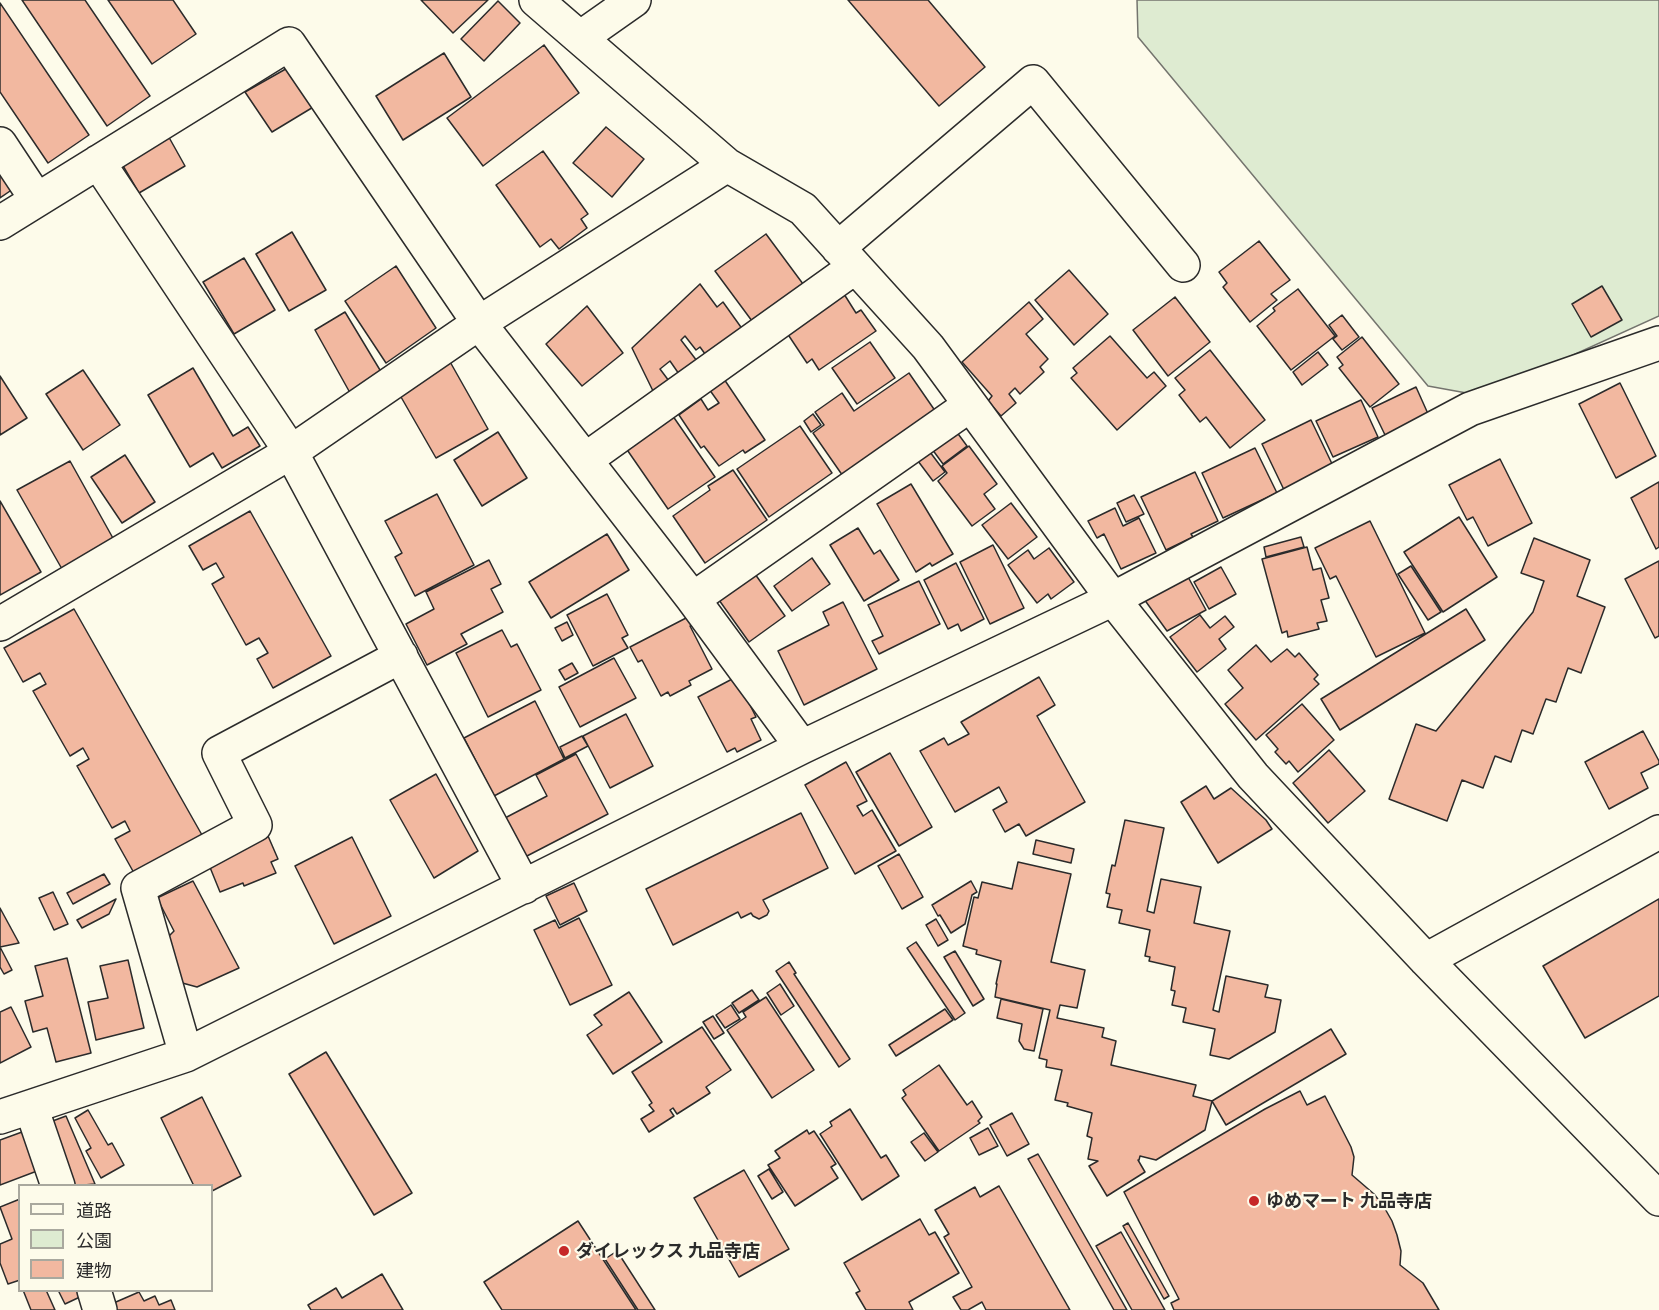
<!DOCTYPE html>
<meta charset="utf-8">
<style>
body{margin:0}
#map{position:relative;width:1659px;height:1310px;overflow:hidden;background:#fdfbea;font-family:"Public Sans","Noto Sans JP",sans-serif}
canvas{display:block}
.legend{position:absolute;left:18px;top:1184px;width:195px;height:108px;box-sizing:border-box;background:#fdfbea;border:2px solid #a9a89e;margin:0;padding:8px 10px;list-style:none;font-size:18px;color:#2b2b2b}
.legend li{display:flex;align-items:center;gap:12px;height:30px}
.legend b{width:30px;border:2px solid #a9a89e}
</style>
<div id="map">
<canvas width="1659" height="1310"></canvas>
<ul class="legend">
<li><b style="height:8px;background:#fdfbea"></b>道路</li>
<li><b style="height:16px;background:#deebd1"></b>公園</li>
<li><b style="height:16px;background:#f2b8a0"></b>建物</li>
</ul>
</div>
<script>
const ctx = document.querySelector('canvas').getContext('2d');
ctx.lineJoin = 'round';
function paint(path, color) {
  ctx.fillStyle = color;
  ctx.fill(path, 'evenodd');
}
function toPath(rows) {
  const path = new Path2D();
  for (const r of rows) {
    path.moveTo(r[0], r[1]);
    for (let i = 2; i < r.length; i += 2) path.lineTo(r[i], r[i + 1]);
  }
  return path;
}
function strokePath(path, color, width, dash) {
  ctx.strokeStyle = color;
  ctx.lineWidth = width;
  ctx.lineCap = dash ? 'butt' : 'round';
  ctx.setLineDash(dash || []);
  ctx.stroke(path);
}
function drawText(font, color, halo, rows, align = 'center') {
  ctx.font = font + ' "Public Sans","Noto Sans JP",sans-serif';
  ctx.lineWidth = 4.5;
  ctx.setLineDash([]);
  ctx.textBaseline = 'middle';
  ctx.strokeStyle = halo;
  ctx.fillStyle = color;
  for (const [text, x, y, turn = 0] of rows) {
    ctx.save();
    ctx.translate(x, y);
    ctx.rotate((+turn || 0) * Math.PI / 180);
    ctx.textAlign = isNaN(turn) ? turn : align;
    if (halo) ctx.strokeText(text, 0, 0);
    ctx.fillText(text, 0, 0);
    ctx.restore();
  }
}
const green = toPath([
 [1137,0,1659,0,1659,316,1483,396,1428,386,1138,37,1137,0]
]);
const building = toPath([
 [22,0,85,0,150,96,107,126,22,0],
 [108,0,173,0,196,34,152,64,108,0],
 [421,0,488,0,453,33,421,0],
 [848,0,928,0,985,67,939,106,848,0],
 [498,1,520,23,484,61,461,39,498,1],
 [0,3,89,135,48,163,0,92,0,3],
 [544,45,579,93,483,166,447,118,544,45],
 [444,53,471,97,403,140,376,96,444,53],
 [291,66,315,106,272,132,245,92,291,66],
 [606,127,644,159,612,197,573,163,606,127],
 [166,132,185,166,139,193,119,159,166,132],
 [543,151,588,214,581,219,587,228,559,249,551,239,540,247,496,185,543,151],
 [0,172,13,189,0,198,0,172],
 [292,232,326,290,289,311,256,254,292,232],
 [766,234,806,288,776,310,772,306,752,321,715,271,766,234],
 [1259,241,1290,280,1271,294,1277,300,1250,322,1223,287,1227,283,1219,272,1259,241],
 [244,258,275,310,234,334,203,282,244,258],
 [396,266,436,328,386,363,345,301,396,266],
 [1069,270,1108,314,1074,345,1035,300,1069,270],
 [700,284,717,307,723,302,743,330,708,358,700,347,696,350,685,336,681,340,697,361,679,374,670,361,660,369,669,381,654,393,632,348,700,284],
 [1602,286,1622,320,1591,337,1572,304,1602,286],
 [1298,289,1335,336,1291,370,1257,326,1275,311,1273,308,1298,289],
 [844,294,856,313,861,310,876,331,819,370,812,359,807,363,787,333,844,294],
 [1175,297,1210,342,1168,376,1133,330,1175,297],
 [1029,302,1043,319,1026,334,1048,359,1040,367,1044,372,1020,394,1015,388,1009,394,1016,403,1001,416,988,401,992,396,962,362,1029,302],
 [587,306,623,353,582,386,546,344,587,306],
 [345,312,386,380,354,400,315,330,345,312],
 [1342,315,1359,337,1342,350,1333,339,1337,336,1329,325,1342,315],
 [1110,336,1147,378,1154,372,1166,386,1117,430,1071,378,1077,373,1073,368,1110,336],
 [1362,337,1399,384,1370,407,1339,368,1343,365,1337,357,1362,337],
 [870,342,895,378,857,404,832,368,870,342],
 [1210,350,1265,420,1230,448,1206,417,1200,422,1179,395,1185,390,1175,378,1210,350],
 [1318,352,1328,365,1302,385,1293,372,1318,352],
 [449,360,488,429,436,458,397,390,449,360],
 [193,368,233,436,248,427,260,446,222,468,213,453,190,467,148,395,193,368],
 [83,370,120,425,83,450,46,394,83,370],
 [909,373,938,415,845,479,813,433,824,425,815,412,842,393,854,411,909,373],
 [0,376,27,418,0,435,0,376],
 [724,379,765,440,745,453,743,450,719,466,704,446,701,448,679,415,701,399,708,410,719,403,709,389,724,379],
 [1620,383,1656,456,1616,478,1579,404,1620,383],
 [1416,387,1429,416,1386,437,1372,408,1416,387],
 [1361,400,1378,437,1333,457,1316,421,1361,400],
 [668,409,715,477,668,509,621,441,668,409],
 [813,414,821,425,811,432,804,421,813,414],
 [1311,420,1335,470,1286,494,1262,444,1311,420],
 [800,426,832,473,769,517,737,469,800,426],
 [956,431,967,446,943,464,932,449,956,431],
 [498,432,527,478,482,506,454,460,498,432],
 [969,446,997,484,984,494,995,509,972,526,938,481,947,473,942,466,969,446],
 [1255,448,1277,493,1223,518,1202,473,1255,448],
 [930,452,945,472,933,481,918,461,930,452],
 [125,455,155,502,122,523,91,477,125,455],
 [1500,459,1532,523,1488,546,1473,517,1467,520,1449,485,1500,459],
 [70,461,114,540,62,569,17,490,70,461],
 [733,470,767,520,705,563,673,516,710,490,708,486,733,470],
 [1195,472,1218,521,1191,534,1193,537,1166,550,1141,497,1195,472],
 [1659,482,1659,547,1656,549,1631,498,1659,482],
 [911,484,953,554,932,566,930,563,916,572,877,504,911,484],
 [437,494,474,565,415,596,395,557,402,553,385,521,437,494],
 [1134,495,1144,514,1126,522,1117,503,1134,495],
 [0,501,41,572,0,595,0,501],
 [1011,503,1037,537,1008,559,982,525,1011,503],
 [1115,508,1123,526,1139,518,1156,553,1121,569,1104,534,1097,538,1088,521,1115,508],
 [250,511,331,656,273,688,257,659,268,653,259,638,246,645,212,584,224,577,216,563,203,570,189,546,250,511],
 [1459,517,1497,577,1443,612,1404,552,1459,517],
 [1370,521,1425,633,1376,657,1336,576,1330,579,1315,548,1370,521],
 [858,528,874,554,880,550,899,580,864,601,830,545,858,528],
 [607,534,629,570,551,618,529,582,607,534],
 [1301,537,1304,547,1266,557,1264,547,1301,537],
 [1534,538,1590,560,1577,596,1605,607,1581,673,1568,668,1556,702,1546,699,1533,734,1522,730,1511,762,1495,756,1483,788,1462,780,1447,821,1389,799,1416,724,1436,731,1533,612,1544,581,1521,573,1534,538],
 [993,545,1024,608,990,624,960,562,993,545],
 [1307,547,1313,570,1321,568,1329,598,1321,600,1327,621,1317,623,1319,629,1288,637,1287,631,1282,633,1262,559,1307,547],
 [1049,548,1074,582,1051,599,1048,594,1037,603,1008,565,1028,550,1034,559,1049,548],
 [812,558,830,584,792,611,774,586,812,558],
 [489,560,501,584,491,589,503,612,461,634,467,644,427,665,406,624,434,609,426,592,489,560],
 [1659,561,1659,636,1655,638,1625,579,1659,561],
 [956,563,984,619,961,631,958,624,948,629,924,580,956,563],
 [1411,566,1441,612,1428,620,1398,574,1411,566],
 [1221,567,1236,594,1209,609,1194,582,1221,567],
 [755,574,785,616,749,642,719,600,755,574],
 [1187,575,1206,610,1167,631,1144,599,1187,575],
 [919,581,940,624,879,654,872,641,883,636,868,605,919,581],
 [607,594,628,635,622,638,628,648,593,666,567,615,607,594],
 [843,602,877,669,804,705,778,651,829,625,823,612,843,602],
 [74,609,202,835,134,873,115,839,130,831,125,821,112,828,77,766,89,759,83,748,70,756,33,691,46,684,40,673,23,682,4,648,74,609],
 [1466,609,1485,640,1340,730,1321,699,1466,609],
 [1200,615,1210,628,1225,616,1234,627,1219,639,1226,649,1197,672,1170,637,1200,615],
 [688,617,693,624,690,626,712,669,689,681,691,685,670,696,668,692,661,696,642,660,638,662,630,647,688,617],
 [567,622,573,635,562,641,555,628,567,622],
 [502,630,511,647,517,644,541,690,488,717,456,653,502,630],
 [1256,645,1271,662,1287,649,1295,657,1299,653,1318,675,1314,679,1319,684,1256,740,1225,704,1243,688,1228,670,1256,645],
 [614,658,636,698,580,727,559,687,614,658],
 [572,663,578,673,565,680,559,670,572,663],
 [736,677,756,717,751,719,761,740,737,752,735,748,727,752,698,697,736,677],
 [1039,677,1055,705,1037,716,1085,802,1026,836,1019,824,1005,832,993,810,1007,802,999,787,955,812,920,751,944,738,948,745,969,734,961,722,1039,677],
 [535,701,564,759,494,796,464,738,535,701],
 [1302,704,1334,740,1298,772,1289,761,1286,764,1275,752,1278,749,1266,735,1302,704],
 [626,714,653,766,610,788,583,736,626,714],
 [1643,731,1659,761,1659,764,1641,773,1648,788,1609,809,1585,762,1643,731],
 [582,736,588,746,565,758,560,747,582,736],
 [1329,750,1365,791,1328,823,1293,783,1329,750],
 [890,753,932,827,899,846,856,772,890,753],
 [576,754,608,814,525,857,505,818,547,796,536,775,576,754],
 [846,762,867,801,857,806,863,816,872,810,896,851,855,874,805,785,846,762],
 [436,774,478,851,434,878,390,800,436,774],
 [1206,786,1214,799,1231,788,1266,820,1272,829,1218,863,1181,802,1206,786],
 [801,813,828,868,763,900,769,911,767,915,759,919,753,916,751,913,741,918,738,912,673,945,646,889,801,813],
 [1125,820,1164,828,1147,911,1154,913,1161,879,1201,887,1194,923,1230,931,1213,1010,1219,1012,1226,976,1268,985,1265,997,1281,1000,1275,1032,1229,1059,1210,1055,1215,1029,1183,1022,1186,1008,1172,1005,1175,991,1171,990,1175,967,1149,961,1150,957,1145,956,1150,930,1119,923,1122,910,1107,907,1110,894,1106,893,1112,865,1115,866,1125,820],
 [265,829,278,859,271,862,276,873,244,886,243,883,220,892,207,860,265,829],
 [352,837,391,916,334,944,295,866,352,837],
 [1036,840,1074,849,1071,863,1033,854,1036,840],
 [899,854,923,897,902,909,878,866,899,854],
 [1018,862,1071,874,1051,962,1085,970,1077,1008,1060,1005,1057,1018,1104,1028,1102,1037,1116,1041,1111,1065,1196,1085,1193,1096,1212,1101,1205,1130,1156,1160,1140,1156,1139,1160,1138,1160,1145,1172,1107,1196,1089,1166,1098,1161,1088,1159,1092,1138,1087,1136,1092,1113,1067,1106,1068,1103,1055,1100,1062,1070,1046,1067,1047,1060,1039,1058,1050,1010,995,997,997,984,996,984,1001,961,976,954,977,950,963,946,974,897,978,898,982,882,1012,889,1018,862],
 [104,874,110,884,73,904,67,893,104,874],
 [193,881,239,968,197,987,175,981,168,937,174,931,157,898,193,881],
 [971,881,977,892,972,895,965,924,951,933,940,915,938,916,932,905,971,881],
 [574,883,587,911,560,925,546,896,574,883],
 [53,892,68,924,54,930,39,898,53,892],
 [116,899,109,914,82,928,77,920,116,899],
 [1659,899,1659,996,1585,1038,1543,966,1659,899],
 [0,908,19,943,0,947,0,908],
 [579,918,612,985,570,1005,534,930,555,920,559,928,579,918],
 [936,919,948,940,938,946,926,925,936,919],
 [916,942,965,1013,955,1020,907,948,916,942],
 [0,947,12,970,4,974,0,967,0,947],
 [955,951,984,999,973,1006,944,957,955,951],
 [67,958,91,1053,56,1062,47,1028,33,1032,25,1001,43,996,35,966,67,958],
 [128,960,144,1028,96,1040,88,1002,108,998,100,966,128,960],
 [789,962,796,973,794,974,850,1059,839,1067,776,971,789,962],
 [780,984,794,1006,781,1015,767,993,780,984],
 [752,990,759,1000,739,1013,732,1003,752,990],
 [629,992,662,1042,613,1074,587,1035,602,1025,594,1015,629,992],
 [766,997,814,1070,772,1098,727,1030,746,1017,743,1012,766,997],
 [1001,999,1043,1009,1034,1051,1024,1049,1019,1041,1022,1024,997,1018,1001,999],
 [731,1005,740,1019,725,1028,716,1015,731,1005],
 [11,1007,31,1047,0,1063,0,1012,11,1007],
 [945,1009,953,1020,896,1056,889,1045,945,1009],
 [713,1016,724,1033,714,1039,703,1022,713,1016],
 [702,1027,731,1070,706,1087,710,1093,677,1114,673,1108,670,1110,674,1116,649,1132,641,1119,654,1111,649,1105,652,1103,632,1072,702,1027],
 [1331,1029,1346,1054,1226,1125,1212,1101,1331,1029],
 [326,1052,412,1193,374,1215,289,1074,326,1052],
 [939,1065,967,1105,972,1101,982,1117,978,1121,980,1123,939,1151,902,1098,906,1095,903,1090,939,1065],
 [1300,1091,1307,1105,1325,1096,1351,1147,1354,1157,1352,1175,1374,1194,1384,1207,1392,1221,1397,1235,1401,1251,1400,1265,1423,1283,1439,1310,1174,1310,1171,1303,1179,1299,1124,1192,1265,1109,1300,1091],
 [202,1097,241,1176,212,1191,212,1186,194,1186,161,1118,202,1097],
 [850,1109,881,1158,886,1155,899,1176,862,1200,820,1134,832,1126,830,1122,850,1109],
 [88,1110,108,1145,112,1143,124,1165,101,1178,86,1151,91,1148,75,1118,88,1110],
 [1012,1113,1029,1144,1007,1156,990,1125,1012,1113],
 [66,1116,95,1184,73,1186,50,1122,66,1116],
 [988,1128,998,1146,979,1155,970,1138,988,1128],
 [807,1130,809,1134,814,1131,836,1164,831,1167,838,1178,795,1206,768,1165,780,1158,775,1151,807,1130],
 [22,1132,37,1171,0,1185,0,1140,22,1132],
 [924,1133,938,1152,925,1161,911,1142,924,1133],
 [1038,1154,1127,1310,1114,1310,1028,1159,1038,1154],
 [769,1169,783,1192,772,1199,758,1176,769,1169],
 [744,1170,789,1249,739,1277,694,1198,744,1170],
 [999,1186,1070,1310,986,1310,982,1302,968,1310,961,1310,953,1297,972,1287,944,1237,949,1234,935,1210,975,1187,980,1197,999,1186],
 [20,1199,20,1280,8,1284,0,1263,0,1244,12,1239,0,1207,20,1199],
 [920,1219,929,1235,935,1232,959,1273,909,1302,913,1310,866,1310,856,1293,860,1291,844,1263,920,1219],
 [578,1221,636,1310,502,1310,484,1282,578,1221],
 [1128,1223,1169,1296,1164,1299,1123,1226,1128,1223],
 [1121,1232,1165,1310,1132,1310,1096,1246,1121,1232],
 [617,1251,655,1310,638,1310,605,1259,617,1251],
 [382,1274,403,1310,311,1310,308,1305,336,1288,342,1298,382,1274],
 [23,1290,46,1290,55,1310,31,1310,23,1290],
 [58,1290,79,1290,82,1296,65,1304,58,1290],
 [139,1292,144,1301,155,1296,159,1305,171,1300,175,1310,112,1310,109,1305,139,1292]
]);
const minor = toPath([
 [536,0,727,165,803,209,928,347,1113,599,1253,776,1426,960,1659,1199],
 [580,38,634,0],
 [0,144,37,200],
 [98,162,291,452,524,887],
 [0,223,289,44,479,323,693,599,802,747],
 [838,248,1033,82,1183,265],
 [585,460,855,267],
 [693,599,970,405],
 [0,624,291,452,479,323,727,165],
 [1426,960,1659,832],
 [186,1055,138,888,255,825,219,753,401,656],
 [31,1107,58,1186],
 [0,1117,186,1055,802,747,1113,599,1470,409,1659,343],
 [94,1290,100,1310]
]);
const markers = [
 [1254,1201,6,"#c62828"],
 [564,1251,6,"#c62828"]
];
const poiNames = [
 ["ゆめマート 九品寺店",1266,1201],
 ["ダイレックス 九品寺店",576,1251]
];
paint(green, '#deebd1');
strokePath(green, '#74746e', 1.5);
paint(building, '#f2b8a0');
strokePath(building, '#2b2b2b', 1.5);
strokePath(minor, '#2b2b2b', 36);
strokePath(minor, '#fdfbea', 33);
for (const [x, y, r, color] of markers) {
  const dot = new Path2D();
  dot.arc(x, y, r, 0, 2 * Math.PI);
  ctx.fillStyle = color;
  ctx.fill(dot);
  strokePath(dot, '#fdfbea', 2);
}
drawText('bold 18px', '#2b2b2b', '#fdfbea', poiNames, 'left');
</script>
